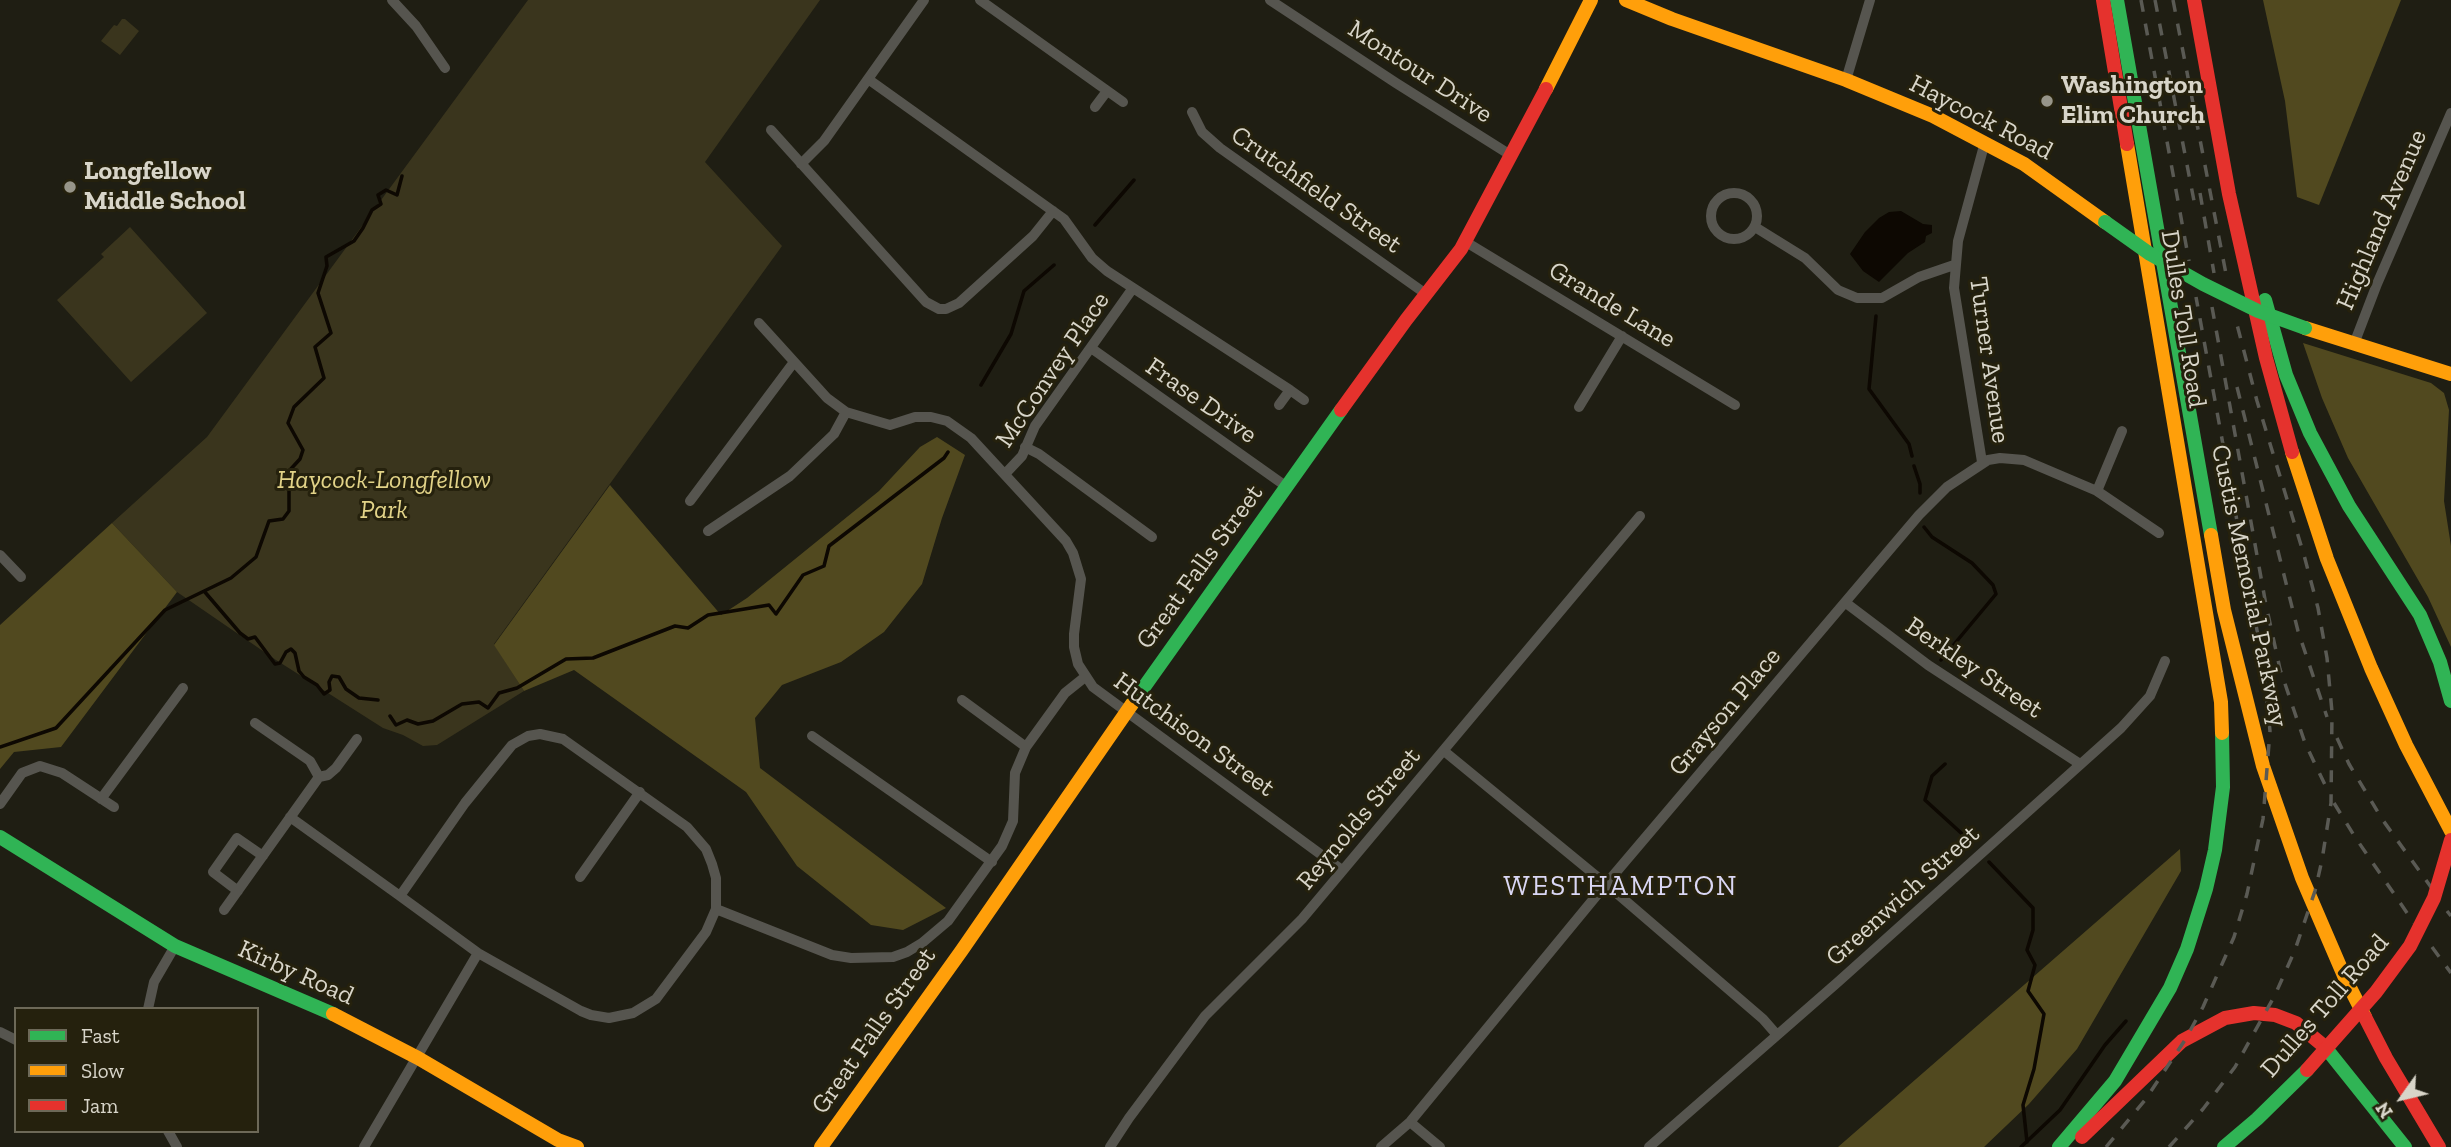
<!DOCTYPE html>
<style>
body{margin:0}
#map{position:relative;width:2451px;height:1147px;overflow:hidden;background:#1f1e13;font-family:"Zilla Slab",serif}
canvas{display:block}
.legend{position:absolute;left:14px;top:1007px;width:245px;height:126px;box-sizing:border-box;background:#25210d;border:2px solid #6d6958;margin:0;padding:9px 12px;list-style:none;font-size:21px;color:#d8d5c9}
.legend li{display:flex;align-items:center;gap:14px;height:35px}
.legend b{width:35px;border:2px solid #6d6958}
.north{position:absolute;left:2367px;top:1063px;width:70px;height:70px;-webkit-text-stroke:5px #25210d;paint-order:stroke;rotate:236deg;font-size:19px;font-weight:700;line-height:28px;text-align:center;color:#d8d5c9}
.north::after{content:'';display:block;margin:auto;width:24px;height:32px;background:#d8d5c9;clip-path:polygon(50% 0,100% 100%,50% 72%,0 100%)}
</style>
<div id="map">
<canvas width="2451" height="1147"></canvas>
<ul class="legend">
<li><b style="height:9px;background:#30b455"></b>Fast</li>
<li><b style="height:9px;background:#ff9f0a"></b>Slow</li>
<li><b style="height:9px;background:#e5322d"></b>Jam</li>
</ul>
<div class="north">N</div>
</div>
<script>
const ctx = document.querySelector('canvas').getContext('2d');
ctx.lineJoin = 'round';
function paint(path, color) {
  ctx.fillStyle = color;
  ctx.fill(path, 'evenodd');
}
function toPath(rows) {
  const path = new Path2D();
  for (const r of rows) {
    if (r.length === 3) {
      path.moveTo(r[0] + r[2], r[1]);
      path.arc(r[0], r[1], r[2], 0, 2 * Math.PI);
      continue;
    }
    path.moveTo(r[0], r[1]);
    for (let i = 2; i < r.length; i += 2) path.lineTo(r[i], r[i + 1]);
  }
  return path;
}
function strokePath(path, color, width, dash) {
  ctx.strokeStyle = color;
  ctx.lineWidth = width;
  ctx.lineCap = dash ? 'butt' : 'round';
  ctx.setLineDash(dash || []);
  ctx.stroke(path);
}
function drawText(font, color, halo, rows, align = 'center') {
  ctx.font = font + ' "Zilla Slab",serif';
  ctx.lineWidth = 6;
  ctx.setLineDash([]);
  ctx.textBaseline = 'middle';
  ctx.strokeStyle = halo;
  ctx.fillStyle = color;
  for (const [text, x, y, turn = 0] of rows) {
    ctx.save();
    ctx.translate(x, y);
    ctx.rotate((+turn || 0) * Math.PI / 180);
    ctx.textAlign = isNaN(turn) ? turn : align;
    if (halo) ctx.strokeText(text, 0, 0);
    ctx.fillText(text, 0, 0);
    ctx.restore();
  }
}
const green = toPath([
 [528,0,820,0,705,162,782,246,494,644,524,691,437,745,423,746,403,735,383,728,276,660,177,592,112,523,207,437],
 [122,19,125,19,139,31,120,55,101,41,114,25,117,26],
 [130,227,207,313,131,382,57,300,104,257,101,254]
]);
const forest = toPath([
 [2263,0,2401,0,2319,205,2297,197,2285,101],
 [2303,343,2431,383,2444,393,2449,410,2444,501,2451,546,2451,647,2428,597,2348,458,2322,398],
 [937,437,965,455,942,518,922,584,884,632,841,662,782,685,755,718,760,768,946,908,903,930,871,925,797,866,746,792,574,670,524,691,494,645,610,485,721,615,747,598,879,491,920,447],
 [112,523,177,592,61,747,14,752,0,769,0,625],
 [2180,849,2181,871,2077,1049,2029,1104,1984,1147,1838,1147]
]);
const water = toPath([
 [1901,211,1923,224,1932,225,1932,233,1926,236,1925,242,1908,253,1879,282,1863,271,1850,254,1865,232,1879,218,1889,212]
]);
const stream = toPath([
 [1095,225,1134,180],
 [1876,316,1869,389,1909,444,1912,456],
 [981,385,1011,334,1024,291,1054,265],
 [1914,466,1920,484,1920,493],
 [1924,527,1932,537,1972,563,1993,585,1996,594,1941,660],
 [204,591,240,633,248,639,255,637,275,664,280,663,286,652,291,649,295,653,299,671,304,677,317,685,324,694,330,690,329,682,332,676,339,677,346,689,359,698,378,700],
 [390,716,396,725,407,720,418,724,433,721,462,704,479,702,488,708,499,693,517,688,566,659,593,658,675,626,688,628,708,615,769,605,776,614,803,575,824,566,829,546,944,458,948,452],
 [0,747,56,728,165,610,231,578,256,557,269,521,283,519,289,511,289,471,300,459,303,450,288,423,294,407,324,378,315,347,331,333,318,293,327,266,326,257,354,241,363,228,372,210,381,204,378,195,386,190,397,195,402,176],
 [1945,764,1932,776,1925,800,1971,842],
 [1989,862,2033,908,2033,930,2027,950,2035,965,2028,991,2044,1014,2034,1069,2023,1105,2027,1142],
 [2021,1147,2060,1110,2105,1045,2126,1021]
]);
const street = toPath([
 [392,0,416,26,445,68],
 [980,0,1123,102],
 [1270,0,1396,83,1512,156],
 [868,79,1064,219,1092,258,1107,271,1290,390],
 [1846,80,1870,0],
 [1095,107,1107,91],
 [1192,112,1202,132,1220,148,1426,294],
 [771,130,926,302,939,309,946,309,959,303,1033,236,1053,211],
 [801,164,824,141,924,0],
 [1734,216,23],
 [1755,227,1805,258,1838,290,1857,298,1882,298,1919,277,1954,265],
 [1466,242,1735,405],
 [759,323,827,398,846,412,890,425,915,417,931,417,947,421,971,438,1066,541,1073,553,1081,579,1074,634,1074,647,1078,664,1093,687,1342,870],
 [2354,344,2377,284,2451,113],
 [1091,348,1287,487],
 [1279,405,1290,390,1304,400],
 [1579,407,1622,336],
 [1025,447,1039,454,1152,537],
 [1982,462,1954,288,1958,241,1985,142],
 [1005,474,1022,456,1035,426,1133,288],
 [2097,491,2122,431],
 [690,501,794,362],
 [708,531,790,476,834,434,846,412],
 [0,555,21,577],
 [1846,603,1928,665,2080,764],
 [962,700,1026,747],
 [255,723,310,761,319,777],
 [540,734,563,739,687,827,706,849,712,864,716,878,716,909,706,932,656,999,633,1013,609,1018,591,1015,581,1011,478,953,400,896,465,803,512,745,528,736,540,734],
 [812,736,992,862],
 [1444,751,1606,884,1763,1019,1777,1035],
 [101,799,183,688],
 [0,804,22,773,40,766,62,773,114,807],
 [290,817,400,896],
 [580,877,640,792],
 [238,891,213,872,237,838,263,856],
 [716,909,832,955,851,958,893,957,907,952,922,943,948,921,1002,846,1013,821,1015,773,1026,747,1065,693,1085,677],
 [224,910,319,777,328,775,336,768,357,739],
 [148,1009,154,982,175,946],
 [0,1032,16,1040],
 [1410,1122,1440,1147],
 [168,1131,177,1147],
 [364,1147,478,953],
 [1110,1147,1129,1118,1205,1016,1302,919,1640,516],
 [1381,1147,1410,1122,1606,884,1919,515,1947,487,1988,460,2000,458,2024,460,2097,491,2159,533],
 [1649,1147,1838,982,2121,728,2150,696,2165,661]
]);
const fast = toPath([
 [2117,0,2211,535],
 [2265,300,2286,375,2310,433,2349,506,2420,615,2440,662,2451,701],
 [1132,704,1341,410],
 [0,837,175,946,333,1014],
 [2325,1047,2405,1147],
 [2059,1147,2115,1081,2170,988,2187,949,2206,889,2215,850,2223,787,2222,733],
 [2224,1147,2257,1119,2307,1070]
]);
const slow = toPath([
 [1626,0,1672,19,1846,80,1933,116,2024,164,2105,222],
 [1546,89,1591,0],
 [2127,144,2221,702,2222,733],
 [2305,328,2451,374],
 [2292,452,2327,559,2371,668,2406,745,2451,831],
 [2211,535,2224,610,2263,766,2302,878,2345,978,2365,1017],
 [333,1014,418,1058,558,1140,577,1147],
 [821,1147,962,950,1132,704]
]);
const jam = toPath([
 [2103,0,2127,144],
 [2194,0,2229,194,2266,358,2292,452],
 [1341,410,1406,320,1461,249,1546,89],
 [2365,1017,2386,1058,2439,1147],
 [2082,1137,2182,1041,2225,1018,2254,1013,2275,1015,2296,1023,2325,1047]
]);
const rail = toPath([
 [2141,0,2189,261],
 [2155,0,2195,206],
 [2173,0,2227,279],
 [2200,193,2214,273],
 [2212,307,2266,605,2280,669,2305,743,2327,789],
 [2237,387,2298,631,2327,717],
 [2337,738,2349,764,2382,819,2433,890],
 [2334,803,2355,837,2414,923],
 [2447,911,2451,916],
 [2432,947,2451,973],
 [2106,1147,2145,1100,2185,1040,2203,1007,2234,937,2247,894,2263,819,2270,731,2263,663,2196,297],
 [2169,1147,2203,1109,2235,1067,2275,995,2295,950,2315,891,2322,860,2331,803,2332,712,2327,658,2318,608,2304,555,2257,401,2235,317]
]);
const fastBridge = toPath([
 [2105,222,2150,254,2203,284,2258,311,2305,328]
]);
const jamBridge = toPath([
 [2307,1070,2376,992,2410,946,2434,898,2451,840]
]);
const markers = [
 [2047,101,7,"#979589"],
 [70,187,7,"#979589"]
];
const streetNames = [
 ["Montour Drive",1420,72,33],
 ["Haycock Road",1981,118,27],
 ["Crutchfield Street",1316,190,35],
 ["Highland Avenue",2382,220,-67],
 ["Grande Lane",1612,305,31],
 ["Dulles Toll Road",2183,319,81],
 ["Turner Avenue",1989,360,82],
 ["McConvey Place",1053,370,-56],
 ["Frase Drive",1201,401,35],
 ["Great Falls Street",1200,567,-54],
 ["Custis Memorial Parkway",2249,586,78],
 ["Berkley Street",1974,668,34],
 ["Grayson Place",1725,712,-50],
 ["Hutchison Street",1194,735,36],
 ["Reynolds Street",1359,819,-50],
 ["Greenwich Street",1903,896,-42],
 ["Kirby Road",296,973,24],
 ["Dulles Toll Road",2325,1006,-49],
 ["Great Falls Street",874,1031,-55]
];
const poiNames = [
 ["Washington",2061,86],
 ["Elim Church",2061,116],
 ["Longfellow",84,172],
 ["Middle School",84,202]
];
const parkNames = [
 ["Haycock-Longfellow",384,481],
 ["Park",384,511]
];
const neighbourhoodNames = [
 ["WESTHAMPTON",1621,887]
];
paint(green, '#3a351d');
paint(forest, '#51491f');
paint(water, '#0d0802');
strokePath(stream, '#0d0802', 3.5);
strokePath(street, '#56554f', 10);
strokePath(fast, '#30b455', 14);
strokePath(slow, '#ff9f0a', 14);
strokePath(jam, '#e5322d', 14);
strokePath(rail, '#5a5a54', 3.5, [12, 12]);
strokePath(fastBridge, '#30b455', 14);
strokePath(jamBridge, '#e5322d', 14);
for (const [x, y, r, color] of markers) {
  const dot = new Path2D();
  dot.arc(x, y, r, 0, 2 * Math.PI);
  ctx.fillStyle = color;
  ctx.fill(dot);
  strokePath(dot, '#25210d', 2.5);
}
drawText('26px', '#d8d5c9', '#25210d', streetNames);
drawText('bold 26px', '#d8d5c9', '#25210d', poiNames, 'left');
drawText('italic 26px', '#e2d388', '#25210d', parkNames);
ctx.letterSpacing = '2px';
drawText('28px', '#dad7f4', '#25210d', neighbourhoodNames);
ctx.letterSpacing = '0px';
</script>
